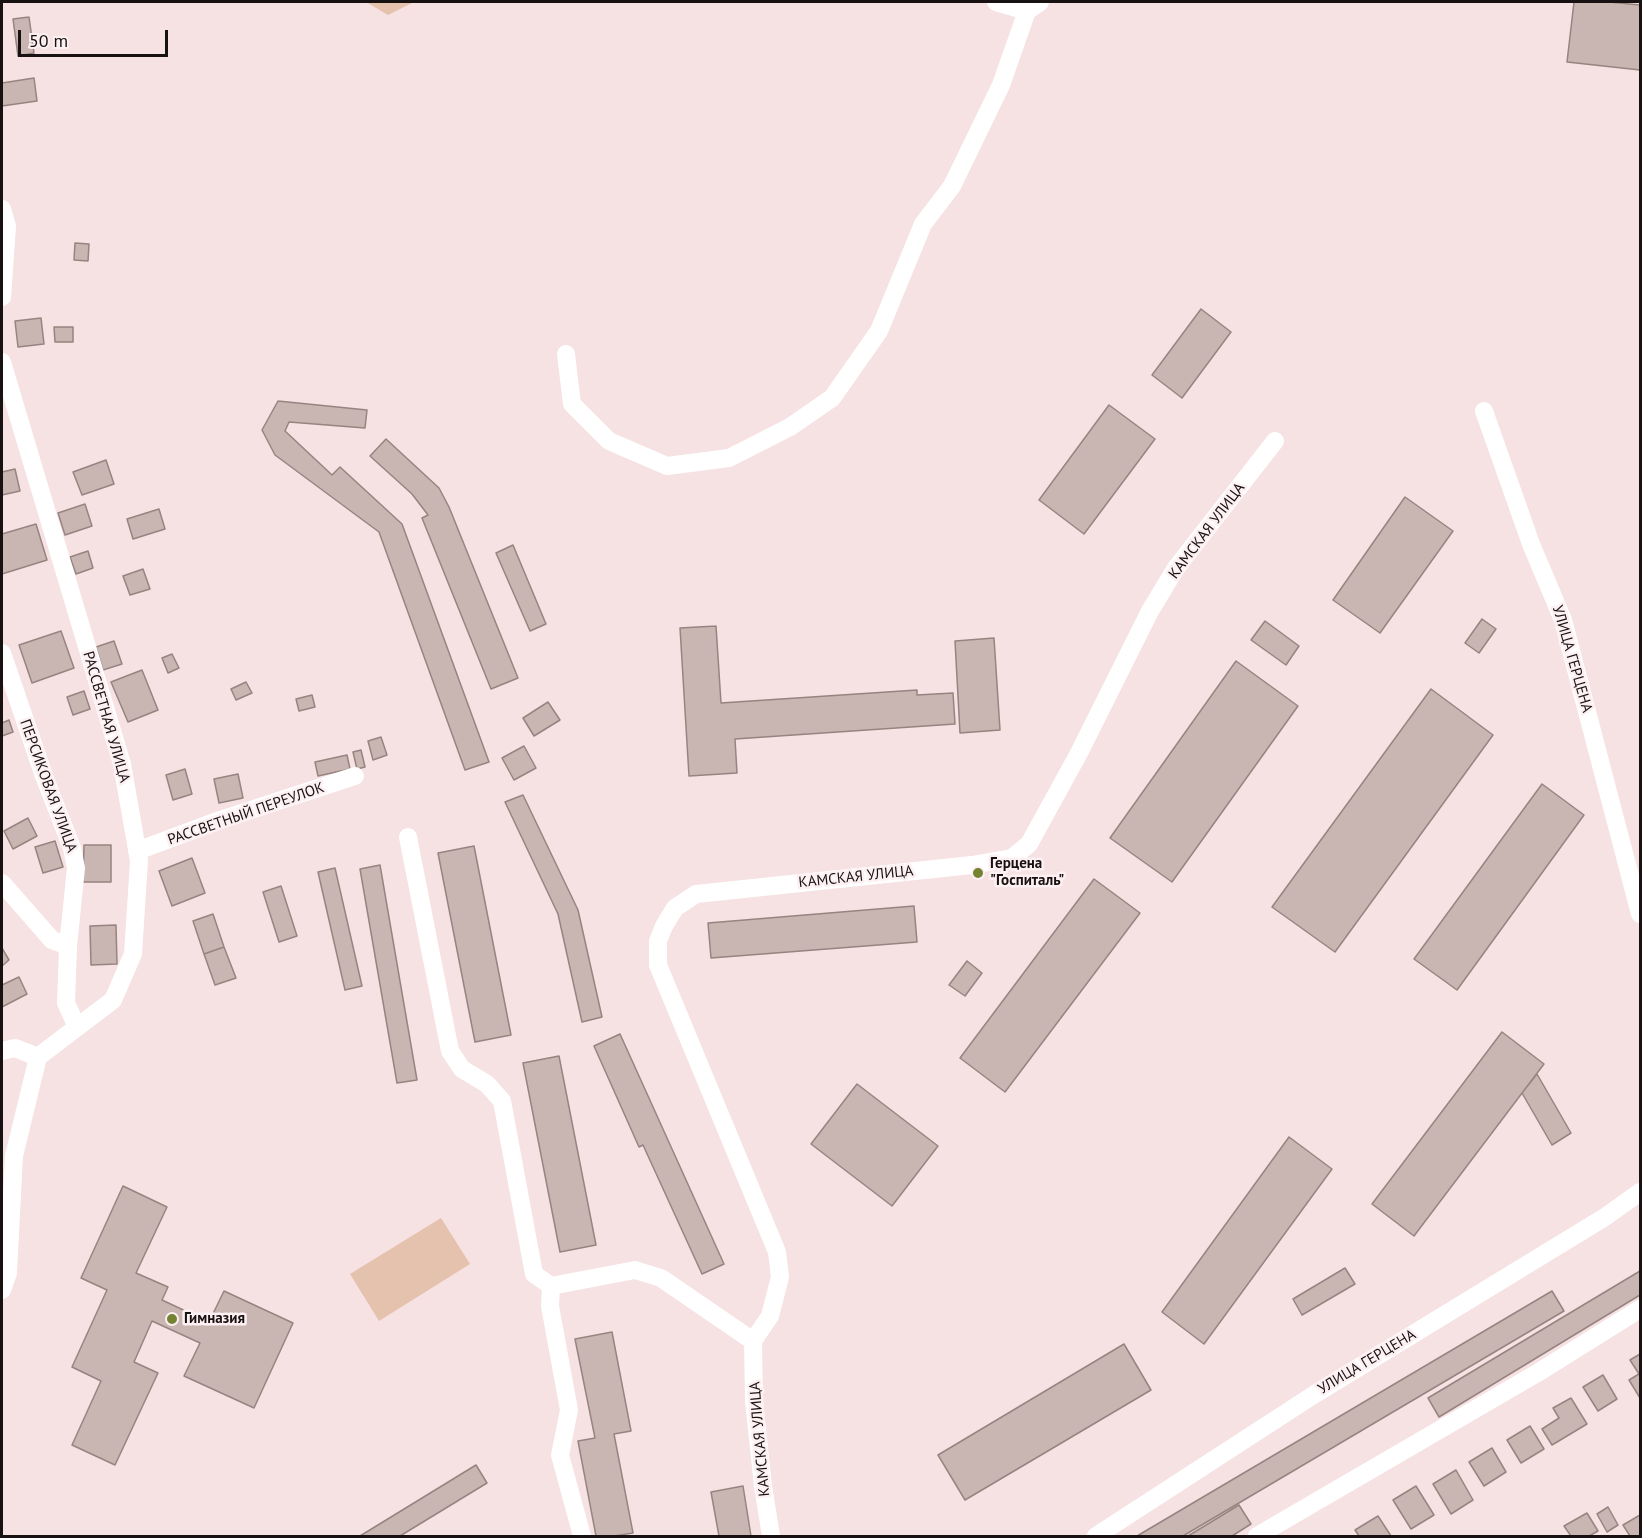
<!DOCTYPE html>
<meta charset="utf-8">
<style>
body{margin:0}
#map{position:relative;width:1642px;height:1538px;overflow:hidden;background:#f6e1e3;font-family:"PT Sans",sans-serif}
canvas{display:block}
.frame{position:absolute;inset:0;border:3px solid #181112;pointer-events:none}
.scale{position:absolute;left:18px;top:30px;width:150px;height:27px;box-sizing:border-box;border:3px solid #181112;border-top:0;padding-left:8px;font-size:18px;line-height:21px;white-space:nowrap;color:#181112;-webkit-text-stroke:4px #fdf0f2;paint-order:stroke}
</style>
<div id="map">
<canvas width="1642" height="1538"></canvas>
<div class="frame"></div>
<div class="scale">50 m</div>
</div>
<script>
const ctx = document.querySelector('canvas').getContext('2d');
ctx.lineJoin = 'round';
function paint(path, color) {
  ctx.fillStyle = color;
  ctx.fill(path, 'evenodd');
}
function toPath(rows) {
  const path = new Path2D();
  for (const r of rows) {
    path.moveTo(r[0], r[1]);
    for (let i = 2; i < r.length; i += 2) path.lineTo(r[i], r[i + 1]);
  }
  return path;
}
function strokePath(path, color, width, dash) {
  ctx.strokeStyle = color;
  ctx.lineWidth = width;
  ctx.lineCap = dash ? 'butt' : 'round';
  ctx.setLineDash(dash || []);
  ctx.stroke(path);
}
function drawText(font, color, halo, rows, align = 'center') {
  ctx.font = font + ' "PT Sans",sans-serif';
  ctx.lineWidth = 5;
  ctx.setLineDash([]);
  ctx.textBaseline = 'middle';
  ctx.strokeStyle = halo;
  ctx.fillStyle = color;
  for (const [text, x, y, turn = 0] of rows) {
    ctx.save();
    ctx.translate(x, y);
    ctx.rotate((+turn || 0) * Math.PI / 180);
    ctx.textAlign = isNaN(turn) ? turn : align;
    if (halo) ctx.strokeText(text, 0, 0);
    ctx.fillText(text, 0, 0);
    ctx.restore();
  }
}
const green = toPath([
 [366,2,414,2,388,15],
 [441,1218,470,1264,379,1321,350,1274]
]);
const building = toPath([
 [1574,2,1609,2,1640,5,1640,70,1567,62,1574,2],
 [29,17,34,53,18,56,13,19,29,17],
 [34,78,37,101,2,106,2,83,34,78],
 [75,243,89,244,88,261,74,260,75,243],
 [1201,309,1231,332,1182,398,1152,375,1201,309],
 [41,318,44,344,18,347,15,321,41,318],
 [54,327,73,327,73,342,55,342,54,327],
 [278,401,367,410,365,428,289,422,285,431,332,475,340,467,402,524,489,762,465,770,379,532,275,455,262,430,278,401],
 [1109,405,1155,439,1084,534,1039,500,1109,405],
 [386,439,439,488,449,507,518,678,491,689,422,518,428,515,412,494,370,456,386,439],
 [106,460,114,484,82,495,73,472,106,460],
 [15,469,20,491,2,495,2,472,15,469],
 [1405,497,1453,531,1380,633,1333,600,1405,497],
 [85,504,92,526,65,535,58,513,85,504],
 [159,509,165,529,133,539,127,519,159,509],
 [36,524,47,560,2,574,2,534,36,524],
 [513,545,546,624,530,631,496,553,513,545],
 [88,551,93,568,76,574,70,557,88,551],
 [143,569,150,589,130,595,123,576,143,569],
 [1482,619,1496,629,1479,653,1465,643,1482,619],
 [1265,621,1299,646,1286,665,1251,640,1265,621],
 [716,626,721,703,917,690,917,695,953,693,955,724,735,739,737,773,689,776,680,628,716,626],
 [61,631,74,668,32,683,19,645,61,631],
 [994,638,1000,730,960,733,955,641,994,638],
 [114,641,122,664,103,670,96,647,114,641],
 [172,654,179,668,168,673,162,658,172,654],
 [1236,661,1298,706,1172,882,1110,838,1236,661],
 [142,670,158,710,128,722,111,682,142,670],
 [246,682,252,693,236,700,231,689,246,682],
 [1431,689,1493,735,1335,952,1272,907,1431,689],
 [84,691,90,709,73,715,67,697,84,691],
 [312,695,315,707,299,711,296,699,312,695],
 [548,702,560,720,534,736,523,718,548,702],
 [9,720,13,732,2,736,2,723,9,720],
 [381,737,387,755,373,760,368,741,381,737],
 [524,746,536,768,514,780,502,758,524,746],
 [361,750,365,767,357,769,353,752,361,750],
 [347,755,350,769,318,776,315,762,347,755],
 [185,769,192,794,173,800,166,775,185,769],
 [238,774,243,798,219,803,214,779,238,774],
 [1542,784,1584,815,1457,990,1414,959,1542,784],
 [523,795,578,910,602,1017,582,1022,558,914,505,802,523,795],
 [28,818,37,836,13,849,4,831,28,818],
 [55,841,63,867,43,873,35,847,55,841],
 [84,845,111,845,111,882,83,882,84,845],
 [474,846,511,1035,475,1042,438,853,474,846],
 [192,858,205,893,172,906,159,871,192,858],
 [380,865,417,1080,397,1083,360,869,380,865],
 [335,868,362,986,345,990,318,872,335,868],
 [1094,879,1140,913,1005,1092,960,1058,1094,879],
 [281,886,297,936,279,942,263,892,281,886],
 [914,906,917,942,711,958,708,923,914,906],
 [213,914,224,947,204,954,193,921,213,914],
 [116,925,117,964,91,965,90,926,116,925],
 [224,947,236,978,215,985,204,954,224,947],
 [2,948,9,960,2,966,2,948],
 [967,961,982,973,965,996,949,985,967,961],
 [19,977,27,994,2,1007,2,985,19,977],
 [1502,1032,1544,1064,1414,1236,1372,1204,1502,1032],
 [620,1034,724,1264,702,1274,643,1145,639,1147,594,1046,620,1034],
 [559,1056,596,1245,560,1252,523,1063,559,1056],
 [1537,1074,1571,1133,1552,1145,1522,1093,1537,1074],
 [857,1084,938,1146,892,1206,811,1144,857,1084],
 [1289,1137,1332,1169,1204,1344,1162,1312,1289,1137],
 [123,1186,167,1207,136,1273,168,1287,162,1300,209,1322,224,1291,293,1323,254,1408,184,1376,200,1343,152,1321,134,1362,158,1373,115,1465,72,1445,101,1381,72,1367,107,1290,81,1278,123,1186],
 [1345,1268,1355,1284,1302,1315,1293,1299,1345,1268],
 [1640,1271,1640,1295,1439,1417,1428,1398,1640,1271],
 [1552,1291,1564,1311,1183,1536,1137,1536,1552,1291],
 [612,1332,631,1431,614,1434,633,1533,614,1536,596,1536,578,1441,595,1438,575,1339,612,1332],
 [1124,1344,1151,1390,965,1500,938,1455,1124,1344],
 [1640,1354,1640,1398,1629,1380,1639,1374,1630,1360,1640,1354],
 [1603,1375,1617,1399,1598,1411,1583,1387,1603,1375],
 [1571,1398,1587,1424,1552,1445,1542,1429,1559,1418,1553,1408,1571,1398],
 [1530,1426,1544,1449,1521,1463,1507,1440,1530,1426],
 [1492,1448,1506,1472,1484,1486,1469,1462,1492,1448],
 [476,1465,487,1483,400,1536,360,1536,476,1465],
 [1456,1470,1473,1500,1451,1514,1433,1484,1456,1470],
 [743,1486,751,1536,719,1536,711,1492,743,1486],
 [1416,1486,1434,1515,1411,1529,1393,1500,1416,1486],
 [1239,1505,1251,1524,1232,1536,1188,1536,1239,1505],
 [1608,1507,1618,1525,1607,1532,1597,1514,1608,1507],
 [1587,1513,1598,1531,1589,1536,1571,1536,1564,1526,1587,1513],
 [1640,1515,1640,1536,1630,1536,1623,1525,1640,1515],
 [1378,1516,1391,1536,1359,1536,1355,1530,1378,1516]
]);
const minor = toPath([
 [996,2,1027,11],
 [2,209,7,226,2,297],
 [566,354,572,404,609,441,667,466,729,458,790,427,832,398,879,331,923,224,952,186,1001,85,1027,11,1040,2],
 [2,362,122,764,139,861,133,954,113,1000,38,1057,14,1156,8,1273,2,1290],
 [1484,411,1531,544,1563,620,1640,914],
 [2,653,44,776,72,848,76,868,68,946,66,1003,77,1027],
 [408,837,450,1051,462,1069,487,1084,502,1101,534,1274,551,1286,635,1270,661,1278,753,1341],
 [137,851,220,820,355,776],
 [2,883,52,940,68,946],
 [2,1051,15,1048,38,1057],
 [551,1286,550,1306,569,1410,560,1455,582,1536],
 [771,1536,763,1486,754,1401,753,1341,770,1316,780,1277,777,1252,658,965,658,941,664,926,675,908,696,894,972,865,1012,858,1029,844,1079,753,1150,611,1176,568,1275,441],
 [1096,1536,1315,1394,1605,1217,1640,1192],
 [1257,1536,1539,1372,1640,1309]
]);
const markers = [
 [978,873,6,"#748332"],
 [172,1319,6,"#748332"]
];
const streetNames = [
 ["КАМСКАЯ УЛИЦА",1207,531,-53],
 ["УЛИЦА ГЕРЦЕНА",1572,659,74],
 ["РАССВЕТНАЯ УЛИЦА",106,717,74],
 ["ПЕРСИКОВАЯ УЛИЦА",48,786,70],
 ["РАССВЕТНЫЙ ПЕРЕУЛОК",246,814,-19],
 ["КАМСКАЯ УЛИЦА",856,877,-6],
 ["УЛИЦА ГЕРЦЕНА",1367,1362,-31],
 ["КАМСКАЯ УЛИЦА",760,1439,-95]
];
const poiNames = [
 ["Герцена",990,864],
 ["\"Госпиталь\"",990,881],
 ["Гимназия",184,1319]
];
paint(green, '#e5c2ad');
paint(building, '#c9b6b2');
strokePath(building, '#978480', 1.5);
strokePath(minor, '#fff', 18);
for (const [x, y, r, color] of markers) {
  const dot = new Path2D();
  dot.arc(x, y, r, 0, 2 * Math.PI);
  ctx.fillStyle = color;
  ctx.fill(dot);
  strokePath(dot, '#fdf0f2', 2);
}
drawText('15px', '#181112', '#fdf0f2', streetNames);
drawText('bold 15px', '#181112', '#fdf0f2', poiNames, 'left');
</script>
